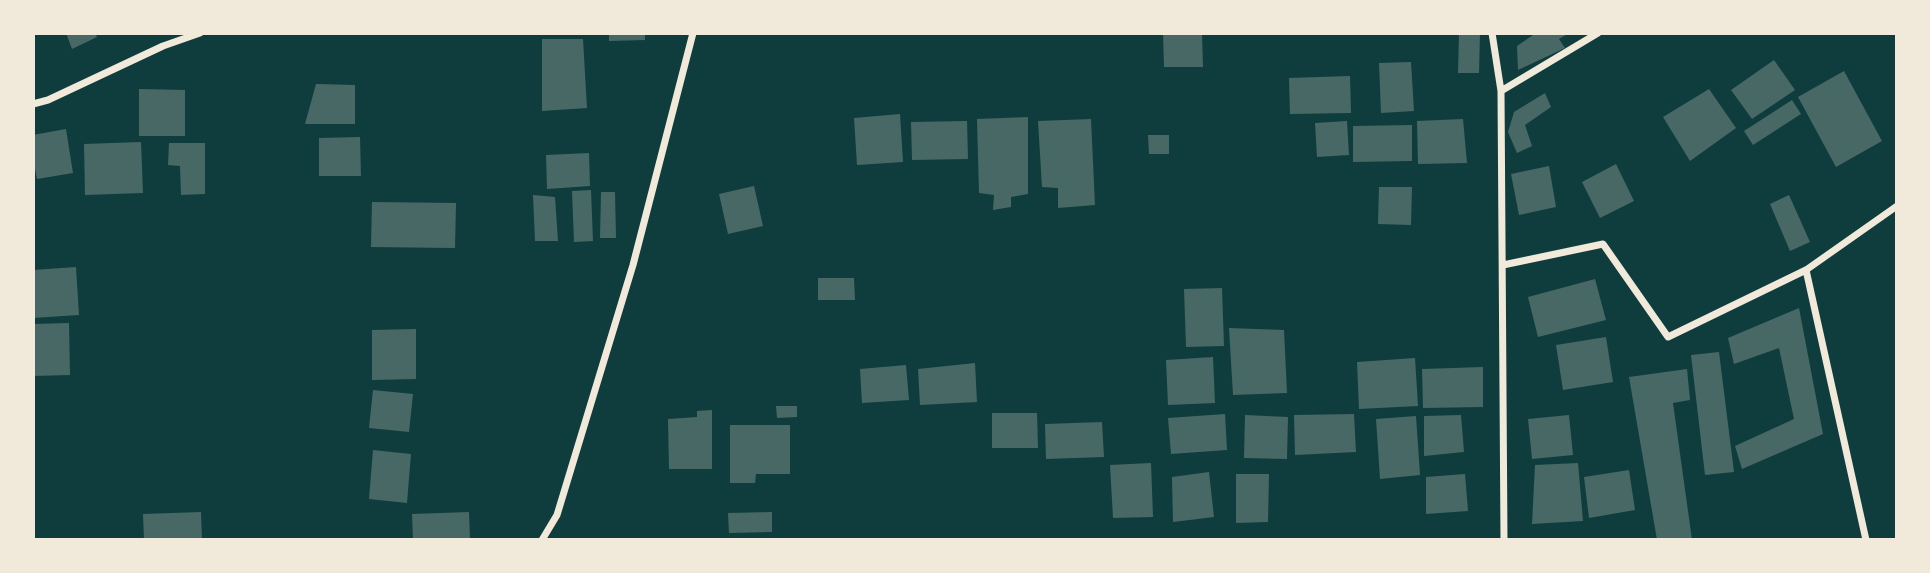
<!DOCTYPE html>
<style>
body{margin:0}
#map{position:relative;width:1930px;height:573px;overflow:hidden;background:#0f3d3e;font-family:"Sofia Sans Condensed",sans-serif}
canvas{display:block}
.frame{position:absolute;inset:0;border:35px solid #f1e9da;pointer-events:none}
</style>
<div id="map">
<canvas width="1930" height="573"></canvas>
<div class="frame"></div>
</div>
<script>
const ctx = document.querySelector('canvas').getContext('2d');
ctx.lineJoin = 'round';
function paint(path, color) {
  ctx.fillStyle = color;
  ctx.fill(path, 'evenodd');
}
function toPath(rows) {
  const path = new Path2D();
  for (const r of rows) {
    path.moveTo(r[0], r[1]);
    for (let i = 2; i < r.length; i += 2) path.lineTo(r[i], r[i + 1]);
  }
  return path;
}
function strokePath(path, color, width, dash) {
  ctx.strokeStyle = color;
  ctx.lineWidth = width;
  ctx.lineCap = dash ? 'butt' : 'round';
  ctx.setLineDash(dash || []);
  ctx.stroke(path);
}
const building = toPath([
 [66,33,95,33,97,37,72,49],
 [609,33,645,33,645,40,609,41],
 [1163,33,1202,33,1203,67,1164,67],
 [1459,33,1480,33,1479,73,1458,73],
 [1536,33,1569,33,1559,39,1565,48,1518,70,1517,46],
 [542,39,583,39,587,108,542,111],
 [1774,60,1795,90,1752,119,1731,90],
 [1411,62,1414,111,1381,113,1379,63],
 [1844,71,1882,141,1836,167,1798,97],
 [1350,76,1351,113,1290,114,1289,78],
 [316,84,355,85,355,124,305,124],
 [139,89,185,90,185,136,139,136],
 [1709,89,1736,128,1690,161,1663,117],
 [1545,93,1551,107,1525,125,1532,146,1517,153,1508,132,1514,112],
 [1792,100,1801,114,1753,145,1744,131],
 [900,114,903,162,857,165,854,118],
 [1028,117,1028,194,1011,197,1011,207,993,210,994,195,979,193,977,119],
 [1091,119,1095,205,1058,208,1058,188,1042,187,1038,121],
 [1463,119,1467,163,1418,164,1417,121],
 [967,121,968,159,912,160,911,122],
 [1347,121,1349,155,1317,157,1315,123],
 [1412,125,1412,161,1353,162,1353,126],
 [66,129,73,173,37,179,33,158,33,135],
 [1148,135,1169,135,1169,154,1149,154],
 [360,137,361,176,319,176,319,138],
 [141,142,143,193,85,195,84,144],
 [169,143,205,143,205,194,181,195,180,166,168,165],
 [589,153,590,186,547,189,546,155],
 [1616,164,1634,201,1600,218,1582,182],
 [1549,166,1556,207,1519,215,1511,174],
 [754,186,763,226,728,234,719,194],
 [1379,187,1412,187,1411,225,1378,224],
 [591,190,593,241,574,242,572,191],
 [601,192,615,192,616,238,600,238],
 [533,195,555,197,558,241,535,241],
 [1789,195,1810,242,1790,251,1770,204],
 [372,202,456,203,455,248,371,247],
 [76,267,79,315,33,318,33,270],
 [818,278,854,278,855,300,818,300],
 [1595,279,1606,320,1538,337,1528,297],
 [1222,288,1224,346,1186,347,1184,289],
 [1799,308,1823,434,1742,469,1735,446,1794,419,1779,348,1734,364,1728,338],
 [69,323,70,375,33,376,33,324],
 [1229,328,1284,330,1287,393,1233,395],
 [416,329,416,379,372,380,372,330],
 [1606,337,1613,382,1563,390,1556,345],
 [1719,352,1734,472,1705,475,1691,355],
 [1213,357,1215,403,1168,405,1166,360],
 [1415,358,1418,406,1359,409,1357,362],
 [975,363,977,402,920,405,918,369],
 [906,365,909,400,862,403,860,369],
 [1483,367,1483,407,1423,408,1422,369],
 [1687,369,1690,400,1673,403,1692,540,1657,540,1629,377],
 [373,390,413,394,409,432,369,428],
 [776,406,797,406,797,417,777,418],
 [712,410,712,469,669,469,668,419,697,417,697,411],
 [992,413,1037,413,1038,448,992,448],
 [1225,414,1227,450,1171,454,1168,418],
 [1354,414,1356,452,1295,455,1294,415],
 [1245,415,1288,417,1287,459,1244,458],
 [1461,415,1464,452,1424,456,1424,416],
 [1569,415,1573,455,1532,459,1528,419],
 [1416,416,1420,475,1380,479,1376,419],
 [1102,422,1104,457,1046,459,1045,424],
 [730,425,790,425,790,474,756,474,755,483,730,483],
 [373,450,411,454,407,503,369,499],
 [1151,463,1153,517,1113,518,1110,465],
 [1578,463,1583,521,1532,524,1535,465],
 [1629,470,1635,510,1589,518,1584,477],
 [1209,472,1214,517,1173,522,1172,477],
 [1236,474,1269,474,1268,522,1236,523],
 [1465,474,1468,511,1426,514,1426,477],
 [201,512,202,540,144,540,143,514],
 [469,512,470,540,413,540,412,514],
 [772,512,772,532,729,533,728,513]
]);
const minor = toPath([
 [1492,33,1501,91,1504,540],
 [1501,91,1598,33],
 [33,104,48,100,163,46,200,33],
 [1503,265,1603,244,1668,337,1806,270,1897,206],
 [1806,270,1866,540],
 [542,540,557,515,633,265,693,33]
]);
paint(building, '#486865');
strokePath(minor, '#f1e9da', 7);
</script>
